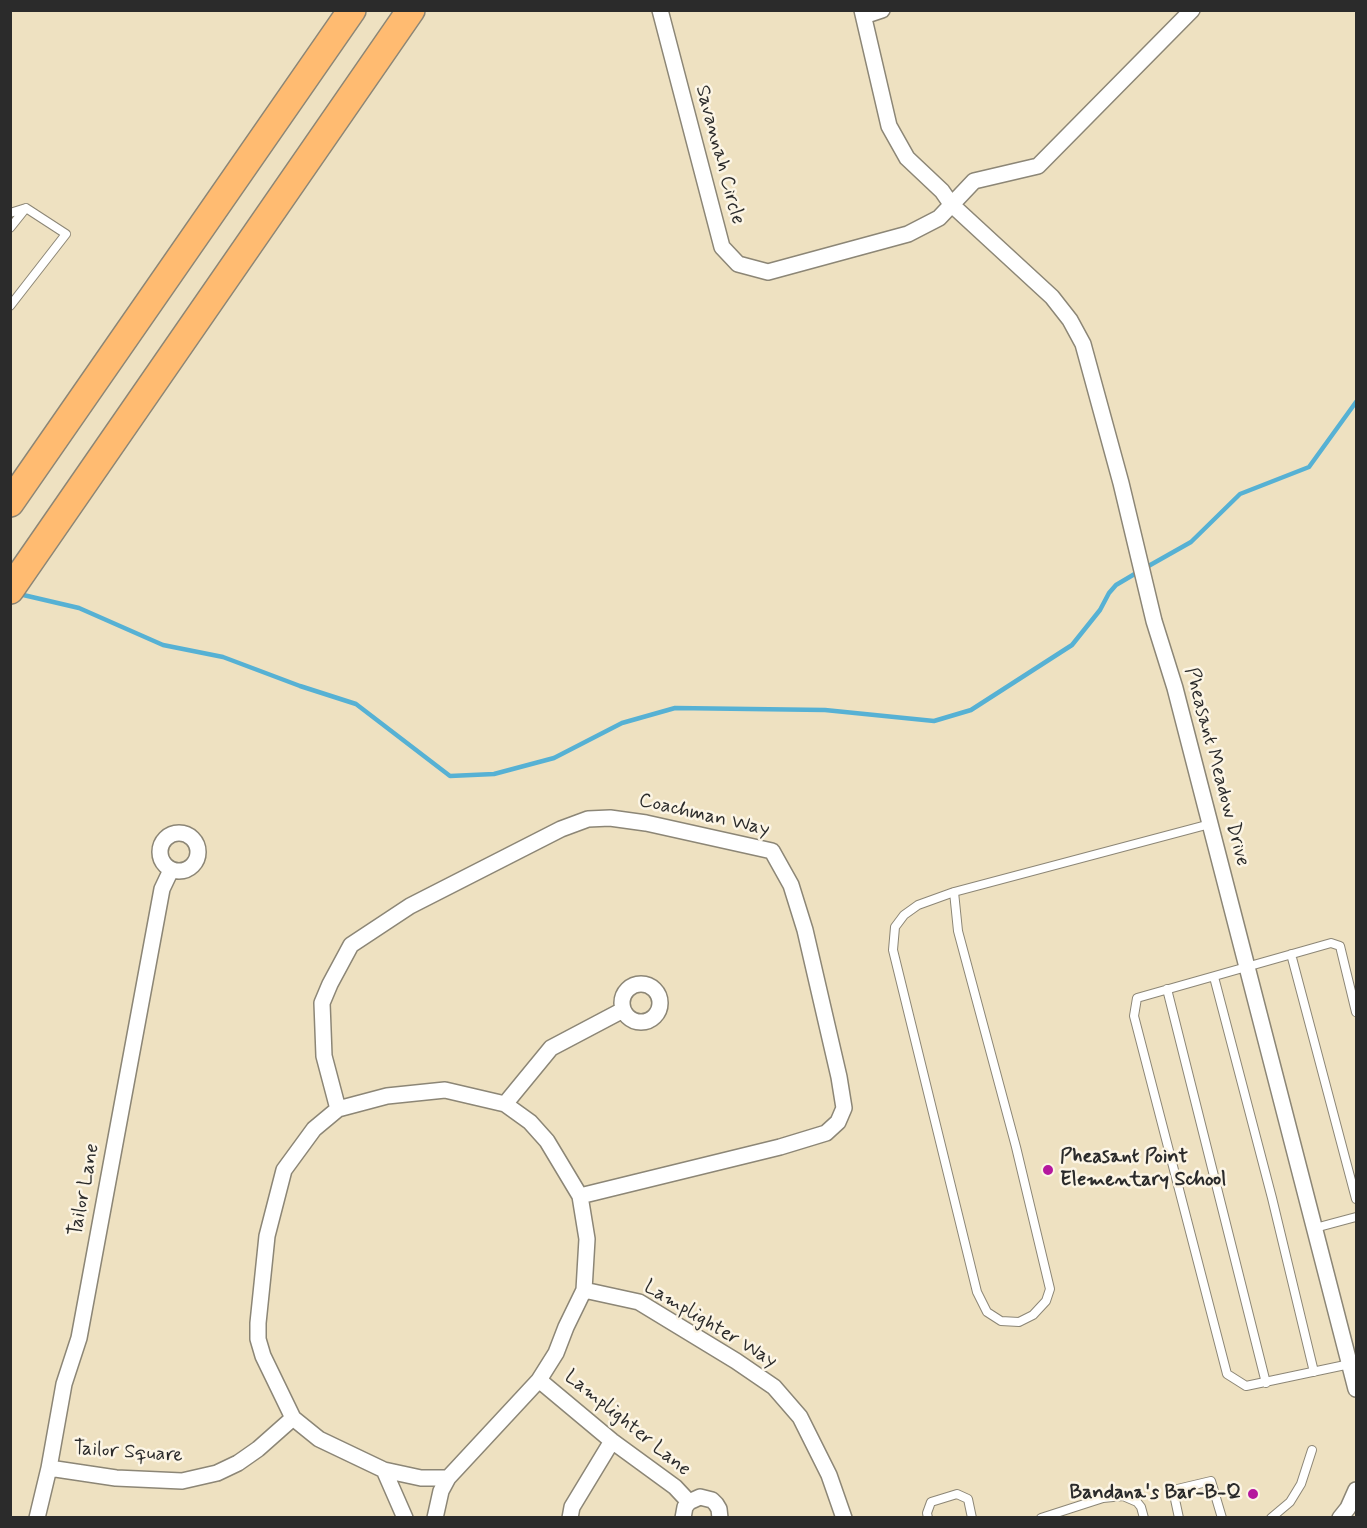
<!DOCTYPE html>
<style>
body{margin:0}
#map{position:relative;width:1367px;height:1528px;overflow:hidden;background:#eee1c1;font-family:Mynerve,sans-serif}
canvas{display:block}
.frame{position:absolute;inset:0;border:12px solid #2b2b2b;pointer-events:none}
</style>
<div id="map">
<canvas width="1367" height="1528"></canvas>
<div class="frame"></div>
</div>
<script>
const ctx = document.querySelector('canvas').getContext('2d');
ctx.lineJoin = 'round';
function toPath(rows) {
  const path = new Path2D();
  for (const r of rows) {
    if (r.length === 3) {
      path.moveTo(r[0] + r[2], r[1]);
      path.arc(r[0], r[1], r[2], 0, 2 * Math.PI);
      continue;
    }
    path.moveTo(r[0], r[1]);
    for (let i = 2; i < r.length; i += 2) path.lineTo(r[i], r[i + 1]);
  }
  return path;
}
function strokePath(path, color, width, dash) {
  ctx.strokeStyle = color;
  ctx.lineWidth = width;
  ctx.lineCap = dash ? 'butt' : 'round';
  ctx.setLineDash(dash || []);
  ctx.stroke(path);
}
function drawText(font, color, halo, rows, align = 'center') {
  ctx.font = font + ' Mynerve,sans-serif';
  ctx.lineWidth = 5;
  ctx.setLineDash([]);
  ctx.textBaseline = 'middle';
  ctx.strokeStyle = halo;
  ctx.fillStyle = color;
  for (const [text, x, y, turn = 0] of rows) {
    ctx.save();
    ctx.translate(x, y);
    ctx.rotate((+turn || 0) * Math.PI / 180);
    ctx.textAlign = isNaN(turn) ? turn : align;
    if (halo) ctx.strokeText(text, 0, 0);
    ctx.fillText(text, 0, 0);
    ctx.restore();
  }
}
const stream = toPath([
 [1145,568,1191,542,1240,494,1309,467,1356,402],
 [19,594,79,608,163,645,223,657,300,686,356,704,450,776,494,774,554,758,622,723,675,708,825,710,934,721,971,710,1072,645,1100,610,1109,593,1116,585,1138,572]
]);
const lane = toPath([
 [10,213,26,208,66,234,10,306],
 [10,228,26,208],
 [954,892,958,931,1016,1147,1050,1289,1046,1301,1033,1315,1019,1322,1001,1321,987,1312,977,1292,893,950,895,927,904,915,918,905,954,892,1210,824],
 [1291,954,1356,1199],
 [1214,977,1272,1198,1314,1372],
 [1167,989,1266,1383],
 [1315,1228,1356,1217],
 [1350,1364,1246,1386,1227,1374,1134,1016,1137,998,1331,943,1340,946,1356,1012],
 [928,1518,927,1513,931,1502,957,1494,968,1499,972,1518],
 [1041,1518,1103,1498,1123,1496,1137,1502,1141,1507,1144,1518],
 [1179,1518,1173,1490,1211,1481,1222,1518],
 [1271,1518,1290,1502,1301,1484,1312,1450]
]);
const street = toPath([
 [660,10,722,247,738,264,768,272,908,234,939,218,974,181,1038,166,1192,10],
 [862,10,889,126,907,158,942,191,951,204,1052,297,1070,320,1083,344,1121,483,1154,621,1175,688,1356,1389],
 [864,16,882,10],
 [179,852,19],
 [641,1003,19],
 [445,1090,505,1104,530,1122,547,1141,580,1196,587,1239,584,1290,566,1327,556,1353,539,1380,448,1478,421,1478,384,1470,319,1439,293,1418,263,1356,258,1339,258,1323,267,1236,284,1170,314,1129,338,1109,387,1096,445,1090],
 [505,1104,551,1048,623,1010],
 [338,1109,324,1056,322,1003,330,984,351,945,410,906,561,829,588,819,610,818,646,823,772,851,791,885,805,930,839,1077,844,1108,838,1122,826,1133,780,1147,580,1196],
 [584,1290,639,1302,736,1361,774,1387,800,1417,829,1475,844,1518],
 [539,1380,612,1441,675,1487,689,1502],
 [49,1468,116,1478,182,1481,217,1473,238,1463,258,1449,293,1418],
 [384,1470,405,1518],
 [37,1518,49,1468,64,1384,79,1338,162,889,171,870],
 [435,1518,441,1491,448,1478],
 [570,1518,572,1507,612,1441],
 [683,1518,685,1507,689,1502,700,1497,712,1500,716,1504,719,1509,720,1518],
 [1340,1518,1348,1508,1356,1490]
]);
const highway = toPath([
 [10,503,352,10],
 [10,590,411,10]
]);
const markers = [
 [1048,1170,6,"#b5179e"],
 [1253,1494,6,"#b5179e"]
];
const streetNames = [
 ["Savannah Circle",719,155,75],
 ["Pheasant Meadow Drive",1216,767,75],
 ["Coachman Way",704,816,13],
 ["Tailor Lane",85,1190,-79],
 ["Lamplighter Way",710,1325,31],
 ["Lamplighter Lane",627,1424,39],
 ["Tailor Square",128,1453,4]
];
const poiNames = [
 ["Pheasant Point",1060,1158],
 ["Elementary School",1060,1181],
 ["Bandana's Bar-B-Q",1241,1494,"right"]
];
strokePath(stream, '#56b1d4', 4.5);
strokePath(lane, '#8c8676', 10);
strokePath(street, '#8c8676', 18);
strokePath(highway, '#8c8676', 30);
strokePath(lane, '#fff', 8);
strokePath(street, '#fff', 15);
strokePath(highway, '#ffbb71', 27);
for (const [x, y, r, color] of markers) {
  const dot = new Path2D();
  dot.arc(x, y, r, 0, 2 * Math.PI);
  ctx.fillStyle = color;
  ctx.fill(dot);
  strokePath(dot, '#fcf5e5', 2);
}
drawText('20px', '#2b2b2b', '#fcf5e5', streetNames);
drawText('bold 20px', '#2b2b2b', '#fcf5e5', poiNames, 'left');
</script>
